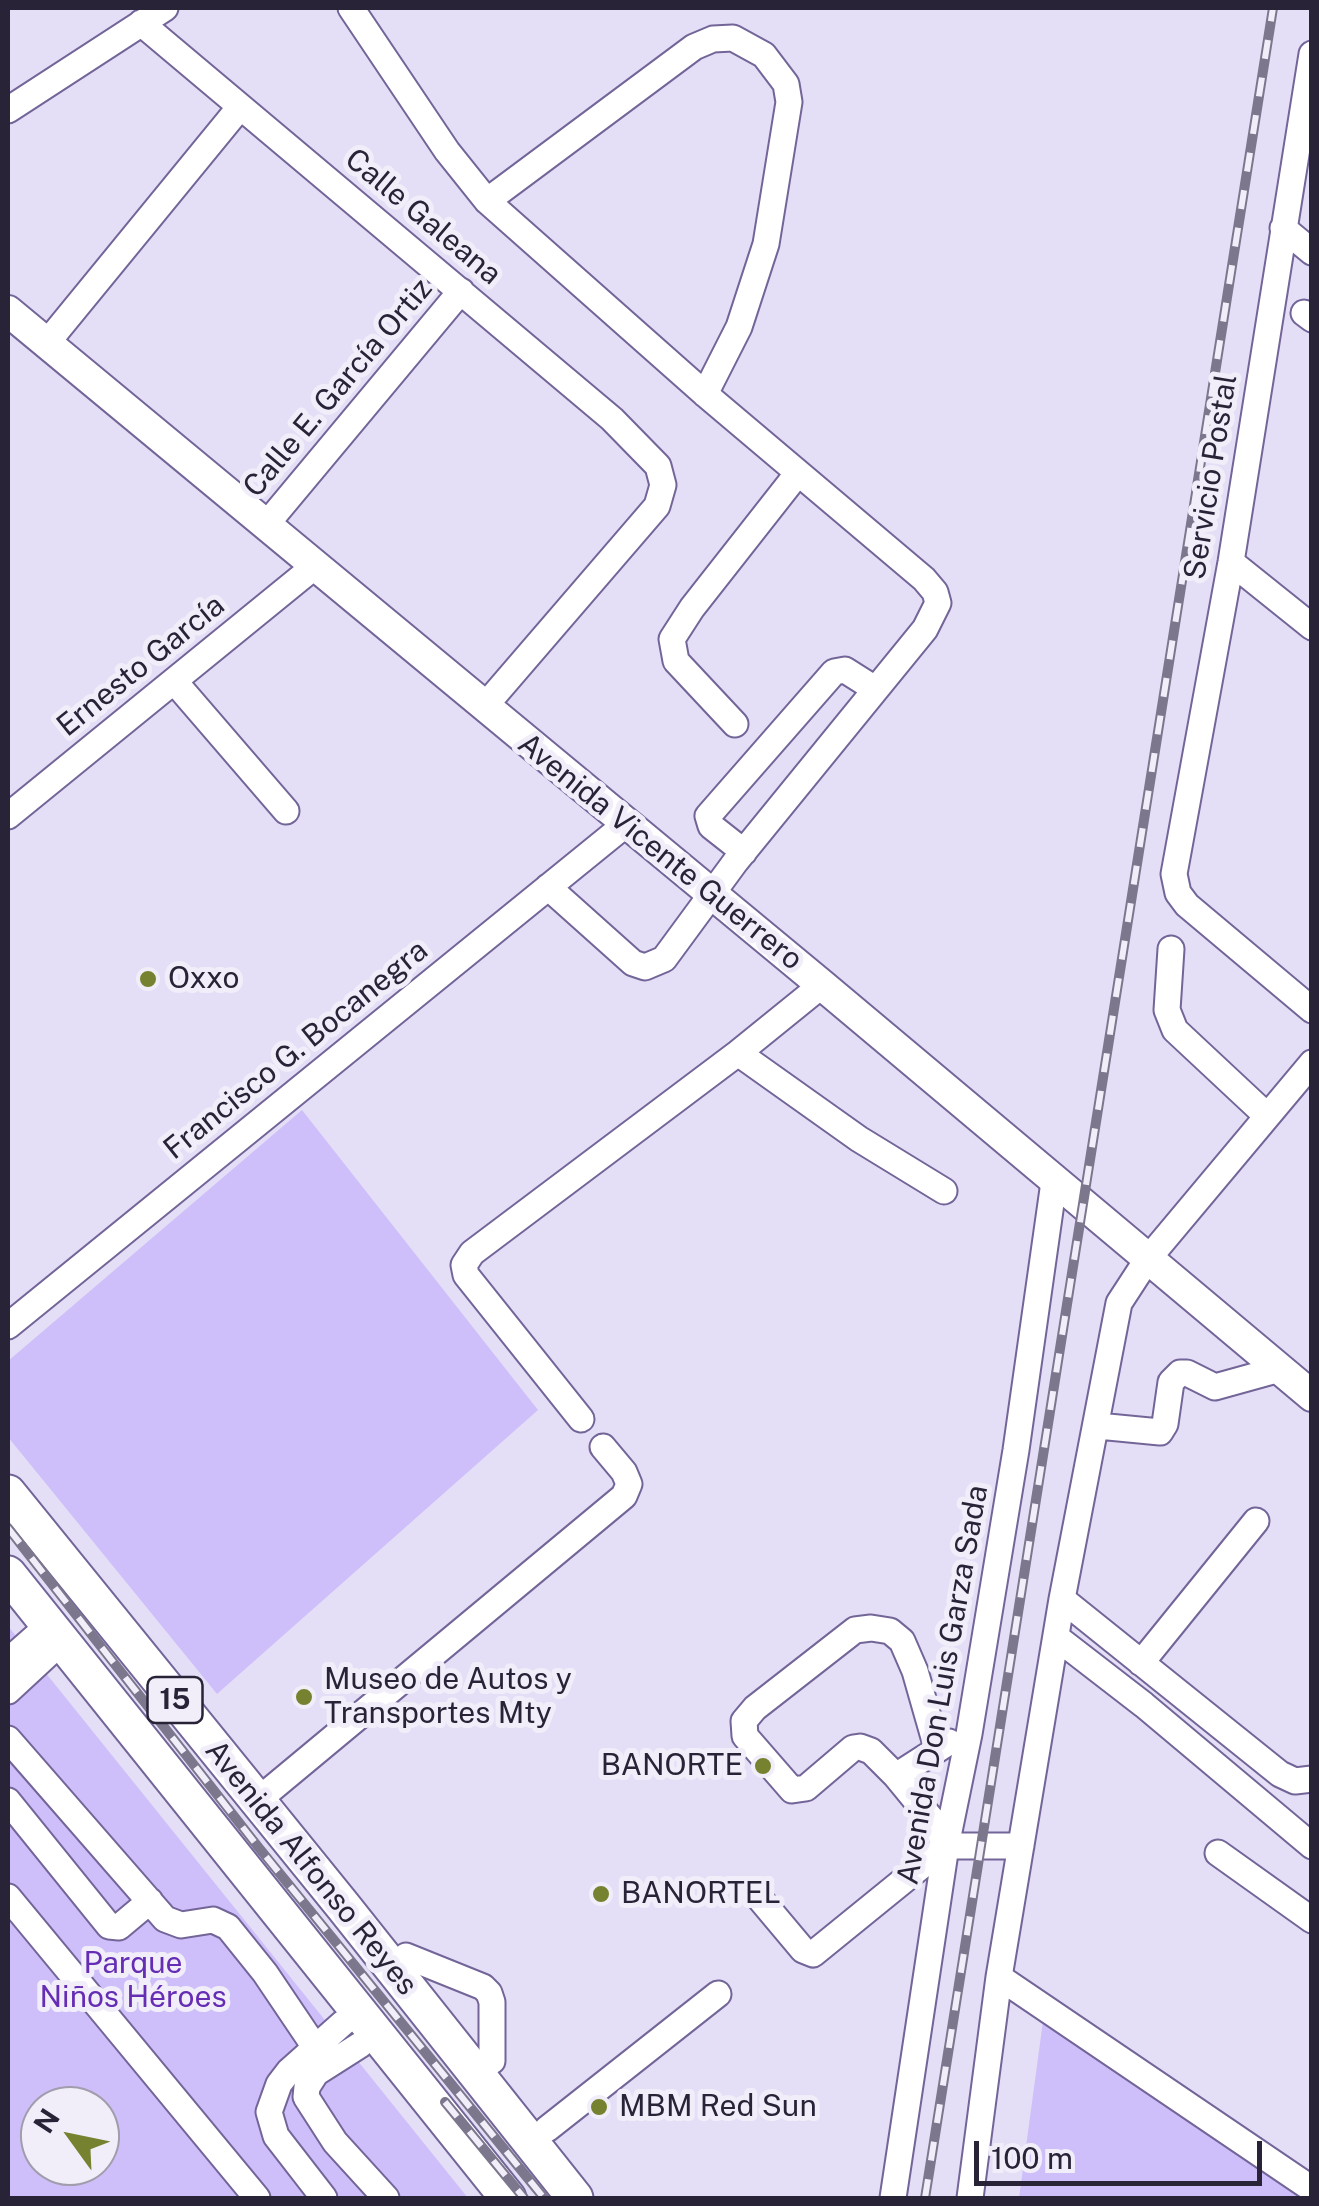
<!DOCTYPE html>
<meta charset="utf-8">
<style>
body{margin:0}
#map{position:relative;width:1319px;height:2206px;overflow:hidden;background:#e4dff6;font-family:"Public Sans",sans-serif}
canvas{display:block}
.frame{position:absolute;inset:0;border:10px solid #292338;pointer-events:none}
.north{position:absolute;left:20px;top:2086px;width:100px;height:100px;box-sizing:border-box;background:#f1eefa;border:2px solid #a19dac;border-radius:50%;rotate:303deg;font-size:28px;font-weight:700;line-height:40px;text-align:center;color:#292338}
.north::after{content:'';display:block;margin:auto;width:35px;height:45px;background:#76822f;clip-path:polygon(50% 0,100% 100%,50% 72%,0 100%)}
.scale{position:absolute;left:974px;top:2141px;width:288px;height:45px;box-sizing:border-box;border:5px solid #292338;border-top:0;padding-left:12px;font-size:30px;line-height:35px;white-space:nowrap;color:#292338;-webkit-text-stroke:8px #f1eefa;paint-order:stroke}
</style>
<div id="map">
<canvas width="1319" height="2206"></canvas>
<div class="frame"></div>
<div class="north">N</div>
<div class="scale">100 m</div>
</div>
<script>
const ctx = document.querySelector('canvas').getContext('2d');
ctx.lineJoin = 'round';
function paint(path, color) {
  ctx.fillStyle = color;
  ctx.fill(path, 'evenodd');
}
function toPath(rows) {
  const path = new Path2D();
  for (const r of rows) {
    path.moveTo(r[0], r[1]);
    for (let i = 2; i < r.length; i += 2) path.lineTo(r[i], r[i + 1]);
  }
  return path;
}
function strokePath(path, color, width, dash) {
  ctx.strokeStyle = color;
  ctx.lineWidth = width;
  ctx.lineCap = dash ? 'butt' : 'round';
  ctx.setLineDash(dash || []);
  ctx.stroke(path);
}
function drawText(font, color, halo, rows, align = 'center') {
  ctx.font = font + ' "Public Sans",sans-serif';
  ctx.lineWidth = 10;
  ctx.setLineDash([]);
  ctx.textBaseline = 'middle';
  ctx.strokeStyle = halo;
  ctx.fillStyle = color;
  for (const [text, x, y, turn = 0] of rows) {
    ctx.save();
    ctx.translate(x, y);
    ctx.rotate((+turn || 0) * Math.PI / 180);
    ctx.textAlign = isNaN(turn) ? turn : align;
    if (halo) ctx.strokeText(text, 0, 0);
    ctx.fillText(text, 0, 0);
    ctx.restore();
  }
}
const green = toPath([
 [302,1110,538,1410,217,1694,8,1437,8,1361],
 [8,1626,468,2198,8,2198],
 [40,2106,100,2106,100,2166,40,2166],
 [1046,1999,1311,2198,1019,2198]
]);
const minor = toPath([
 [351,8,447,151,487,201,705,394,924,579,935,592,938,603,925,629,736,861,664,959,645,967,633,963,548,887],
 [141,23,612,419,658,466,663,485,657,506,484,707],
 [1312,54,1231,562,1174,874,1178,893,1187,905,1312,1010],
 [8,110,165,8],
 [487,201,694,47,713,39,733,38,764,55,786,84,789,102,766,244,739,327,705,394],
 [1283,228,1312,252],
 [1304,313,1312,319],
 [46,344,240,107],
 [265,526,461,291],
 [1231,562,1312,627],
 [174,681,286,811],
 [735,724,676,661,672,639,692,608,798,473],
 [8,816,315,566],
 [744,852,711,826,708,816,834,672,845,670,875,689],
 [1171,949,1167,1010,1175,1030,1266,1115],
 [738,1053,859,1139,944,1191],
 [8,1326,626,824],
 [581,1419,466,1275,464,1265,472,1253,738,1053,822,985],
 [1098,1426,1160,1432,1165,1424,1171,1382,1180,1373,1187,1373,1215,1387,1280,1369],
 [1062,1599,1280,1774,1295,1781,1312,1779],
 [1056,1637,1144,1705,1312,1846],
 [8,1661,49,1625],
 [1141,1663,1256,1521],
 [8,1691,62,1641],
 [8,1739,165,1919,181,1925,213,1920,228,1927,265,1973,327,2065],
 [896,1776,871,1751,860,1747,853,1748,806,1788,792,1790,745,1736,744,1721,755,1708,855,1630,871,1628,890,1631,902,1641,915,1671,937,1748],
 [8,1801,109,1926,119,1927,150,1901],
 [257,1801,624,1496,629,1484,624,1472,603,1447],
 [946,1846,933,1821,896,1776,949,1742],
 [1218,1853,1312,1920],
 [8,1897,257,2198],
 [761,1900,803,1950,813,1954,946,1846,1021,1846],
 [406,1956,483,1987,489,1993,492,2002,492,2061],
 [999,1977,1312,2189],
 [360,2045,316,2073,307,2087,306,2097,335,2142,386,2198],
 [547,2129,718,1994],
 [324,2198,276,2136,269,2112,279,2084,289,2071,343,2023],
 [893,2198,946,1846,969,1734,1016,1450,1054,1182],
 [970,2198,999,1977,1062,1599,1119,1303,1147,1260,1312,1063]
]);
const major = toPath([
 [8,311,822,985,1312,1396]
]);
const highway = toPath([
 [8,1493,343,1906,575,2198],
 [8,1574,508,2198]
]);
const rail = toPath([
 [8,1528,259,1848,544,2198],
 [445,2102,524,2198],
 [925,2198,1273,8]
]);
const markers = [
 [148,979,10,"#76822f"],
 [304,1697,10,"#76822f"],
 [763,1766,10,"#76822f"],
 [601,1894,10,"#76822f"],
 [599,2107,10,"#76822f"]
];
const shields = [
 [175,1700,55]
];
const shieldNames = [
 ["15",175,1700]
];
const streetNames = [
 ["Calle Galeana",423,217,40],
 ["Calle E. García Ortiz",338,388,-50],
 ["Servicio Postal",1211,477,-81],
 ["Ernesto García",141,666,-39],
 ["Avenida Vicente Guerrero",660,852,39],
 ["Francisco G. Bocanegra",296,1050,-39],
 ["Avenida Don Luis Garza Sada",943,1685,-80],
 ["Avenida Alfonso Reyes",311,1868,51]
];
const poiNames = [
 ["Oxxo",168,979],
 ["Museo de Autos y",324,1680],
 ["Transportes Mty",324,1714],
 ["BANORTE",743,1766,"right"],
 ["BANORTEL",621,1894],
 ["MBM Red Sun",619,2107]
];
const parkNames = [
 ["Parque",133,1964],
 ["Niños Héroes",133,1998]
];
paint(green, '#cebffa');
strokePath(minor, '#736598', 29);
strokePath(major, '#736598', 34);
strokePath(highway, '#736598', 39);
strokePath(minor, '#fff', 25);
strokePath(major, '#fff', 30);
strokePath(highway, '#fff', 35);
strokePath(rail, '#7c778d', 10);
strokePath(rail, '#f1eefa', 6, [19]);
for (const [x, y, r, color] of markers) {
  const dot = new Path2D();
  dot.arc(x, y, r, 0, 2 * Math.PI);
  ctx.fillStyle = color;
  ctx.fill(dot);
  strokePath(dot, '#f1eefa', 4);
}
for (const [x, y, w] of shields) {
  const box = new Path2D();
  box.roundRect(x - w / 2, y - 23, w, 46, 8);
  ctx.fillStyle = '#f1eefa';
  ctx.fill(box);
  strokePath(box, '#292338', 2.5);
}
drawText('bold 28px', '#292338', null, shieldNames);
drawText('30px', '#292338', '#f1eefa', streetNames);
drawText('30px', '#292338', '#f1eefa', poiNames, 'left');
drawText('30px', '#652cb4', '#f1eefa', parkNames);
</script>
